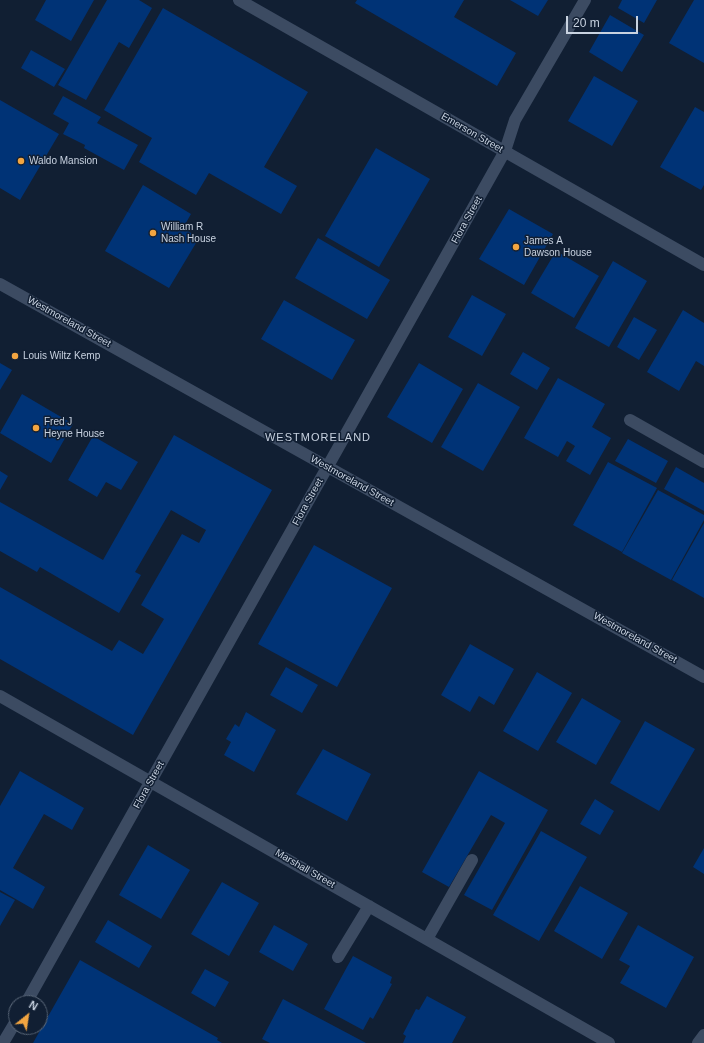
<!DOCTYPE html>
<style>
body{margin:0}
#map{position:relative;width:704px;height:1043px;overflow:hidden;background:#111f33;font-family:Helvetica,sans-serif}
canvas{display:block}
.north{position:absolute;left:8px;top:995px;width:40px;height:40px;box-sizing:border-box;background:#111f33;border:1px solid #5a6778;border-radius:50%;rotate:30deg;font-size:11px;font-weight:700;line-height:16px;text-align:center;color:#c8d2e0}
.north::after{content:'';display:block;margin:auto;width:14px;height:18px;background:#f2a541;clip-path:polygon(50% 0,100% 100%,50% 72%,0 100%)}
.scale{position:absolute;left:566px;top:16px;width:72px;height:18px;box-sizing:border-box;border:2px solid #c8d2e0;border-top:0;padding-left:5px;font-size:12px;line-height:14px;white-space:nowrap;color:#c8d2e0;-webkit-text-stroke:3px #111f33;paint-order:stroke}
</style>
<div id="map">
<canvas width="704" height="1043"></canvas>
<div class="north">N</div>
<div class="scale">20 m</div>
</div>
<script>
const ctx = document.querySelector('canvas').getContext('2d');
ctx.lineJoin = 'round';
function paint(path, color) {
  ctx.fillStyle = color;
  ctx.fill(path, 'evenodd');
}
function toPath(rows) {
  const path = new Path2D();
  for (const r of rows) {
    path.moveTo(r[0], r[1]);
    for (let i = 2; i < r.length; i += 2) path.lineTo(r[i], r[i + 1]);
  }
  return path;
}
function strokePath(path, color, width, dash) {
  ctx.strokeStyle = color;
  ctx.lineWidth = width;
  ctx.lineCap = dash ? 'butt' : 'round';
  ctx.setLineDash(dash || []);
  ctx.stroke(path);
}
function drawText(font, color, halo, rows, align = 'center') {
  ctx.font = font + ' Helvetica,sans-serif';
  ctx.lineWidth = 3;
  ctx.setLineDash([]);
  ctx.textBaseline = 'middle';
  ctx.strokeStyle = halo;
  ctx.fillStyle = color;
  for (const [text, x, y, turn = 0] of rows) {
    ctx.save();
    ctx.translate(x, y);
    ctx.rotate((+turn || 0) * Math.PI / 180);
    ctx.textAlign = isNaN(turn) ? turn : align;
    if (halo) ctx.strokeText(text, 0, 0);
    ctx.fillText(text, 0, 0);
    ctx.restore();
  }
}
const building = toPath([
 [46,0,94,0,71,41,35,20],
 [107,0,139,0,152,8,129,48,119,42,86,100,58,85],
 [357,0,464,0,454,17,516,53,497,86,355,3],
 [510,0,548,0,538,16],
 [622,0,657,0,644,23,618,8],
 [694,0,704,0,704,63,669,43],
 [163,8,308,92,264,167,297,186,281,214,209,173,196,195,139,162,152,138,104,110],
 [610,15,644,35,622,72,589,52],
 [31,50,65,69,54,87,21,68],
 [594,76,638,101,612,146,568,121],
 [63,96,101,117,97,123,138,145,124,170,84,148,85,145,63,134,69,123,53,114],
 [0,100,59,134,20,200,0,188],
 [695,107,704,112,704,185,701,190,660,167],
 [376,148,430,179,379,267,325,236],
 [143,185,191,214,183,228,199,238,169,288,105,251],
 [509,209,553,234,524,285,479,259],
 [318,238,390,280,367,319,295,278],
 [556,251,599,276,574,318,531,293],
 [613,261,647,281,609,347,575,328],
 [472,295,506,314,482,356,448,337],
 [284,300,355,340,332,380,261,339],
 [683,310,704,323,704,366,696,361,679,391,647,372],
 [634,317,657,330,639,360,617,347],
 [523,352,550,368,537,390,510,374],
 [0,363,12,370,0,390],
 [419,363,463,389,432,443,387,417],
 [558,378,605,404,592,427,611,438,590,475,566,461,575,446,567,441,558,457,524,438],
 [478,383,520,407,483,471,441,447],
 [22,394,73,424,51,463,0,433],
 [174,435,272,490,133,735,0,659,0,587,112,651,119,640,143,654,164,619,141,605,182,534,199,543,206,530,171,510,135,572,141,575,119,613,40,567,37,572,0,551,0,502,103,560],
 [93,436,138,462,121,490,106,482,97,497,68,480],
 [628,439,668,461,656,483,615,461],
 [608,462,657,488,622,552,573,525],
 [676,467,704,483,704,511,664,489],
 [0,471,8,476,0,490],
 [658,490,704,515,704,520,671,580,622,553],
 [704,523,704,598,672,580],
 [314,545,392,588,337,687,258,644],
 [470,644,514,669,494,705,479,696,470,712,441,695],
 [286,667,318,685,302,713,270,695],
 [537,672,572,693,538,751,503,731],
 [582,698,621,721,596,765,556,742],
 [246,712,276,730,254,772,224,755,231,742,226,739,235,724,239,727],
 [645,721,695,749,659,811,610,783],
 [323,749,371,774,347,821,296,794],
 [20,771,84,808,72,830,44,814,13,868,45,887,33,909,0,890,0,806],
 [479,771,548,810,492,910,464,895,505,823,491,815,449,887,422,872],
 [595,799,614,811,600,835,580,824],
 [541,831,587,857,539,941,493,915],
 [148,845,190,870,161,919,119,895],
 [704,848,704,874,693,867],
 [222,882,259,903,229,956,191,934],
 [580,886,628,913,602,959,554,931],
 [0,892,15,900,0,926],
 [108,920,152,946,139,968,95,942],
 [274,925,308,944,293,971,259,952],
 [638,925,694,957,666,1008,620,983,630,966,619,960],
 [353,956,392,977,390,983,392,984,373,1019,370,1017,363,1030,324,1009],
 [80,960,218,1038,217,1040,222,1043,33,1043],
 [205,969,229,982,215,1007,191,993],
 [427,996,466,1017,452,1043,403,1043,406,1036,403,1034,416,1009,419,1010],
 [283,999,366,1043,270,1043,262,1039]
]);
const minor = toPath([
 [239,0,704,265],
 [0,284,704,677],
 [630,420,704,462],
 [0,696,609,1043],
 [427,939,472,860],
 [338,957,369,906],
 [26,1003,505,151,515,120,585,0],
 [3,1043,16,1021],
 [698,1043,704,1035]
]);
const markers = [
 [21,161,4,"#f2a541"],
 [153,233,4,"#f2a541"],
 [516,247,4,"#f2a541"],
 [15,356,4,"#f2a541"],
 [36,428,4,"#f2a541"]
];
const streetNames = [
 ["Emerson Street",472,133,30],
 ["Flora Street",467,220,-61],
 ["Westmoreland Street",69,322,29],
 ["Westmoreland Street",352,481,29],
 ["Flora Street",308,502,-61],
 ["Westmoreland Street",635,638,29],
 ["Flora Street",149,785,-61],
 ["Marshall Street",305,869,30]
];
const poiNames = [
 ["Waldo Mansion",29,161],
 ["William R",161,227],
 ["Nash House",161,239],
 ["James A",524,241],
 ["Dawson House",524,253],
 ["Louis Wiltz Kemp",23,356],
 ["Fred J",44,422],
 ["Heyne House",44,434]
];
const neighbourhoodNames = [
 ["WESTMORELAND",318,438]
];
paint(building, '#003376');
strokePath(minor, '#3c4b62', 12);
for (const [x, y, r, color] of markers) {
  const dot = new Path2D();
  dot.arc(x, y, r, 0, 2 * Math.PI);
  ctx.fillStyle = color;
  ctx.fill(dot);
  strokePath(dot, '#111f33', 1.5);
}
drawText('10px', '#c8d2e0', '#111f33', streetNames);
drawText('10px', '#c8d2e0', '#111f33', poiNames, 'left');
ctx.letterSpacing = '1px';
drawText('11px', '#c8d2e0', '#111f33', neighbourhoodNames);
ctx.letterSpacing = '0px';
</script>
